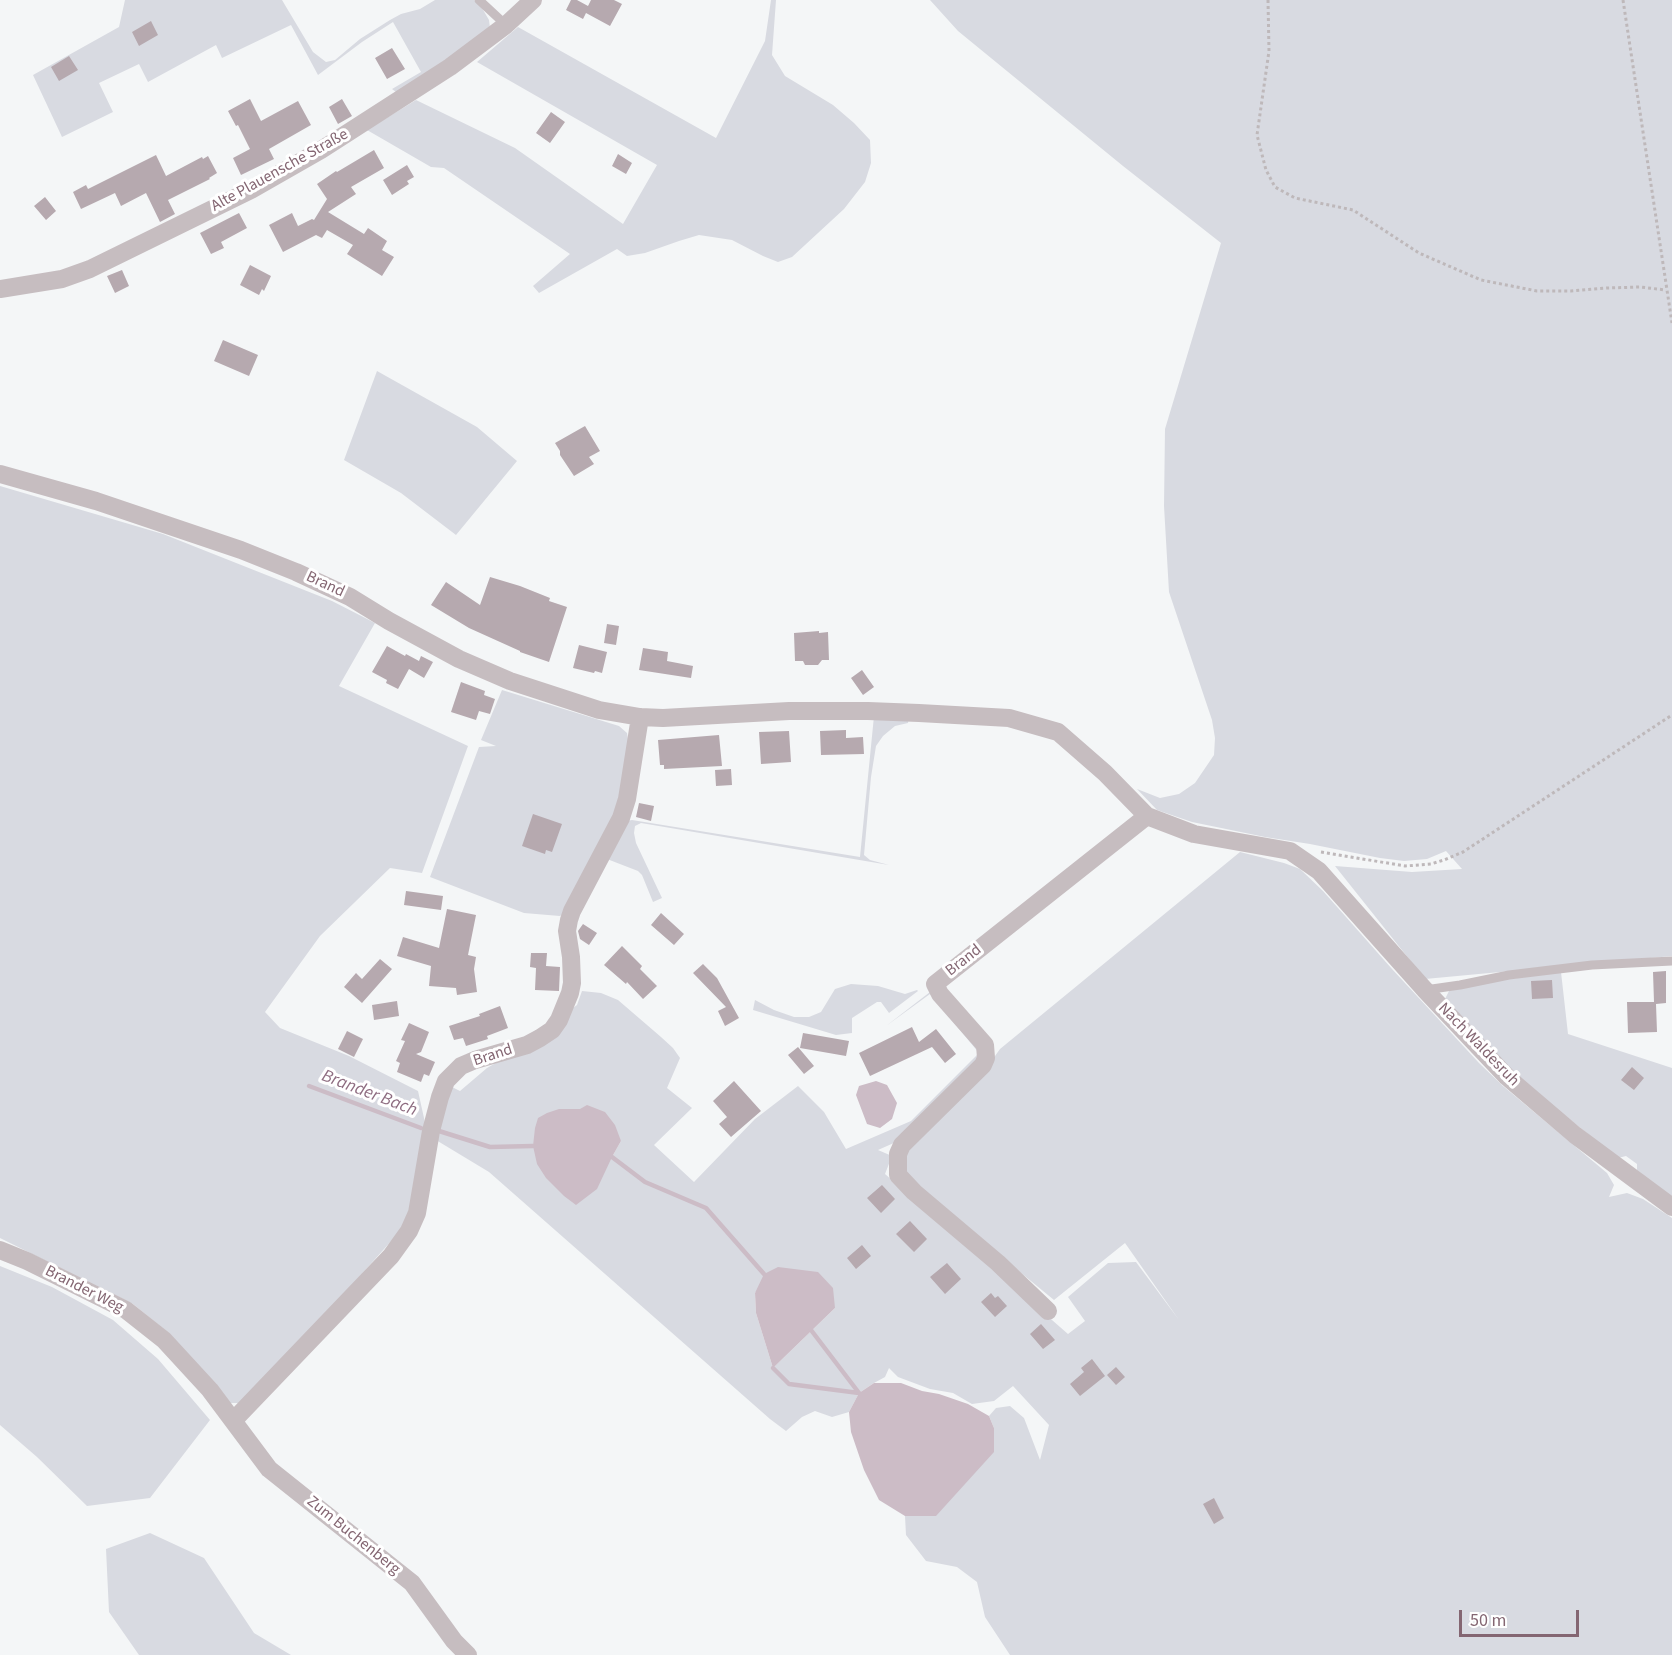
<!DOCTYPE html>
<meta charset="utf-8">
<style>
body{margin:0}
#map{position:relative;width:1672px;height:1655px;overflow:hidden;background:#f4f6f7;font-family:"Source Sans 3",sans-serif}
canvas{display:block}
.scale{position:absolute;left:1459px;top:1610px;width:120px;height:27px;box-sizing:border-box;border:3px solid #846672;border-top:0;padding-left:8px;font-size:18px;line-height:21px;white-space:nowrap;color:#846672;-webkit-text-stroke:4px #fff;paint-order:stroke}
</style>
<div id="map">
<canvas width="1672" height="1655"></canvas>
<div class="scale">50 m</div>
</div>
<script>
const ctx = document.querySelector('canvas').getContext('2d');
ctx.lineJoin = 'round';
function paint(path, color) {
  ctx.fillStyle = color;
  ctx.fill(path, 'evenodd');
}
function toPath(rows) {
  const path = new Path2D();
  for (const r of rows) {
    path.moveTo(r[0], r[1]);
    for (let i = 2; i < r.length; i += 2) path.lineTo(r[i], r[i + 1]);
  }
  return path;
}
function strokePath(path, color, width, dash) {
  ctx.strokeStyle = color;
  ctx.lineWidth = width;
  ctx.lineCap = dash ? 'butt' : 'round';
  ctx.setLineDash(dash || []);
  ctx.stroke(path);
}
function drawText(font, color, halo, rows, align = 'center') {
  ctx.font = font + ' "Source Sans 3",sans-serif';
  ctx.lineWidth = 6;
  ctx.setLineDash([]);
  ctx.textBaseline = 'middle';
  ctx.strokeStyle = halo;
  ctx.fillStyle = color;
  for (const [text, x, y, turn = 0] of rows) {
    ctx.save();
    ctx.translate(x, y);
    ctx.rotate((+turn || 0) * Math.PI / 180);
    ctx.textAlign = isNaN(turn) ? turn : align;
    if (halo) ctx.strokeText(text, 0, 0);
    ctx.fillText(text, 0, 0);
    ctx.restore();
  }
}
const green = toPath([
 [125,0,282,0,313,52,326,62,335,60,360,39,390,20,401,14,420,9,435,0,474,0,482,8,489,20,490,28,487,33,396,92,392,89,421,72,393,22,362,42,318,75,291,25,222,58,216,45,148,82,139,64,99,83,113,112,62,137,33,75,119,27],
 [771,0,776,0,772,55,785,76,833,105,854,123,870,140,871,163,865,182,844,209,792,257,778,262,763,256,732,240,699,235,679,241,645,253,627,256,617,249,539,293,533,286,570,254,444,168,431,167,367,130,416,100,515,148,623,224,657,165,477,62,518,27,716,138,765,41],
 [930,0,1672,0,1672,956,1425,979,1335,866,1412,872,1462,869,1446,851,1427,859,1404,861,1380,858,1310,844,1265,837,1192,822,1157,810,1137,789,1160,798,1179,794,1195,783,1214,755,1215,738,1212,720,1169,592,1164,506,1165,429,1221,243,1123,166,958,31],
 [377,371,477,427,517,461,456,535,401,493,344,460],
 [0,486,163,534,332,601,375,623,339,686,468,746,422,873,390,868,320,936,265,1012,280,1028,349,1056,418,1091,428,1136,414,1203,401,1230,351,1286,241,1403,229,1403,170,1334,133,1304,0,1238],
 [502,690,619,726,627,733,629,745,614,825,565,913,560,916,524,913,430,877,479,747,496,746,481,740],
 [874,716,909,717,908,723,895,726,883,736,876,746,871,777,864,855,870,860,889,865,641,823,635,826,634,833,636,843,662,898,653,902,642,875,638,871,607,859,627,821,632,820,860,857],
 [1240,852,1284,863,1300,869,1323,891,1392,969,1479,1063,1503,1086,1607,1173,1614,1185,1609,1197,1627,1193,1643,1199,1672,1218,1672,1655,1010,1655,985,1617,977,1582,957,1567,926,1561,906,1535,905,1516,936,1515,994,1428,989,1416,996,1408,1010,1406,1024,1418,1040,1460,1049,1425,1013,1386,994,1401,972,1404,953,1393,930,1389,898,1377,889,1368,885,1377,874,1383,859,1393,849,1412,832,1417,815,1411,802,1417,786,1431,770,1419,489,1172,436,1140,450,1086,460,1091,487,1068,508,1056,577,1005,582,991,601,993,618,1000,661,1037,673,1048,680,1058,667,1088,692,1108,654,1145,694,1182,755,1119,798,1086,824,1112,846,1149,911,1121,979,1053,930,994,886,1026,930,992,978,1045,982,1059,896,1142,878,1150,892,1156,885,1174,1068,1334,1085,1321,1068,1297,1108,1263,1136,1262,1179,1320,1125,1243,1054,1300,902,1175,901,1155,985,1070,1000,1049],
 [559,1109,580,1109,621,1141,612,1157],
 [755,1292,835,1308,773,1368,756,1313],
 [1561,972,1568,1034,1672,1068,1672,1199,1637,1170,1637,1164,1626,1156,1618,1158,1523,1082,1445,999,1451,987],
 [851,984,878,986,905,994,917,990,918,991,889,1013,881,1002,877,1002,852,1018,852,1033,836,1035,753,1010,755,1000,774,1010,794,1017,809,1017,821,1012,835,989],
 [0,1266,52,1287,113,1320,158,1359,210,1420,150,1498,87,1506,37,1457,0,1425],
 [150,1533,204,1558,254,1633,291,1655,139,1655,109,1612,106,1549]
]);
const water = toPath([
 [876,1081,887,1085,897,1103,892,1119,880,1128,867,1124,856,1095,859,1086],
 [587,1105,605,1112,615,1125,621,1141,612,1157,597,1189,576,1205,564,1196,546,1178,537,1164,533,1146,535,1128,538,1118,547,1113,559,1109,580,1109],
 [778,1267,818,1272,833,1288,835,1308,773,1368,756,1313,755,1293,764,1274],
 [874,1383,901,1383,922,1391,939,1394,968,1404,989,1416,994,1428,994,1452,936,1516,905,1516,879,1500,864,1470,851,1432,849,1412,859,1393]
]);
const stream = toPath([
 [309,1086,421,1128],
 [439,1131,490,1147,533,1146],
 [612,1157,645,1182,706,1208,764,1274],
 [811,1330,859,1393],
 [773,1368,789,1384,859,1393]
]);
const building = toPath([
 [571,0,577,0,588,6,591,0,614,0,622,4,610,26,586,13,583,19,566,10],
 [151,21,158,35,139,46,132,32],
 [392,48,405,69,387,79,375,58],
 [69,56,78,70,59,81,51,67],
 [250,99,261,121,298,101,311,125,269,149,274,159,241,175,233,158,250,149,238,125,236,126,228,111],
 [342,99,352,116,338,124,329,107],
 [551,112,565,122,550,143,536,133],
 [374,150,384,168,351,187,356,194,328,212,364,234,368,228,387,241,382,250,394,257,382,276,347,254,353,245,327,230,322,238,316,235,283,252,269,225,292,213,298,226,312,219,314,220,327,199,317,184,336,171,337,172],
 [618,154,632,163,626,174,612,166],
 [156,155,166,176,202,157,203,159,208,156,217,173,209,178,210,179,168,200,175,214,160,222,146,193,121,206,115,193,81,209,73,192,86,185,88,189],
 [407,165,414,177,407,181,409,184,392,195,383,180],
 [45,197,56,211,46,220,34,206],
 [239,213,247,228,221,242,224,248,211,254,200,233],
 [250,265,271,276,264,291,262,289,259,295,240,285],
 [122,270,129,286,115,293,107,276],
 [223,340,258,355,249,376,214,361],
 [585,426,600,451,589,457,594,464,574,476,560,455,560,451,555,443],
 [490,577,520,586,550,598,549,601,567,607,549,662,520,652,520,651,469,628,431,605,446,582,480,605],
 [607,624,619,626,616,645,604,643],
 [819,631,819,633,828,632,829,660,822,660,818,665,805,665,803,661,795,661,794,633],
 [579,645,607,652,602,673,595,671,594,673,573,668],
 [387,646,405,656,406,654,419,661,421,656,433,662,424,678,409,669,398,689,386,683,387,680,372,672],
 [643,648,668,652,667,661,693,666,691,678,639,670],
 [862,670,874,687,863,695,851,678],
 [461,682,485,691,484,695,495,699,490,714,479,711,476,720,451,712],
 [846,730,846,738,863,737,864,754,821,755,820,731],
 [789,731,791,762,761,764,759,732],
 [719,735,722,766,664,769,664,765,660,765,658,740],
 [731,769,732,785,716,786,715,770],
 [639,803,654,806,651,821,636,817],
 [533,814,562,824,552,852,546,850,545,854,522,846],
 [406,891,443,896,441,910,404,905],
 [447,909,476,915,468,955,476,957,474,969,477,992,457,995,456,988,429,986,431,966,397,956,403,937,439,948],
 [661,913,684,934,674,945,651,925],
 [583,924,597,933,589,945,580,939,578,931],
 [622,946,642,966,640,969,657,986,643,999,627,982,626,984,604,965],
 [531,953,547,953,546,966,560,967,559,991,535,990,536,968,530,967],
 [380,959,392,969,362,1003,344,987,356,973,362,979],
 [703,964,717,978,739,1018,725,1026,718,1011,726,1007,693,973],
 [1666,971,1666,1003,1656,1004,1657,1032,1628,1033,1627,1002,1654,1002,1653,972],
 [1552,980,1553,998,1532,999,1531,981],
 [397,1001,399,1016,374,1020,372,1005],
 [500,1006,508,1028,487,1036,488,1039,466,1046,463,1038,454,1040,449,1026,480,1016,479,1014],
 [409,1023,429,1032,421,1052,416,1054,435,1062,429,1076,424,1074,421,1082,397,1072,400,1063,396,1061,405,1041,401,1040],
 [912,1027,919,1042,936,1029,956,1054,945,1063,932,1047,870,1076,859,1053],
 [347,1031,363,1039,354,1057,338,1049],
 [803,1033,849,1041,846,1056,800,1048],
 [798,1047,814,1066,804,1074,788,1055],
 [1632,1067,1644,1078,1634,1090,1621,1080],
 [734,1081,761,1111,731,1137,719,1124,727,1117,713,1101],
 [882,1185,895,1199,881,1213,867,1198],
 [910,1221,927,1239,914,1252,896,1234],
 [862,1245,871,1256,856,1269,847,1258],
 [947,1263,961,1279,945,1294,930,1277],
 [991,1293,995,1298,998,1296,1007,1306,995,1317,981,1302],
 [1041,1324,1055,1340,1043,1349,1030,1334],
 [1092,1359,1105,1376,1080,1396,1070,1384,1084,1372,1081,1368],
 [1116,1367,1125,1377,1116,1385,1107,1375],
 [1214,1498,1224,1518,1214,1524,1203,1504]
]);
const path = toPath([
 [1268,0,1269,51,1257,135,1266,170,1275,187,1295,198,1353,210,1419,253,1481,280,1537,291,1571,291,1607,288,1640,287,1666,290],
 [1623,0,1672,323],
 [1321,852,1405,866,1431,864,1444,860,1463,852,1672,715]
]);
const service = toPath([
 [479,0,506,25],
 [1425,990,1460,985,1509,975,1592,965,1672,961]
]);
const minor = toPath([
 [0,289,62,279,90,269,251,190,321,150,450,67,506,25,533,0],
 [0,474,96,501,241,550,296,572,350,597,389,621,459,659,510,681,599,710,640,717,663,718,789,711,868,711,919,713,1009,718,1058,732,1105,773,1147,816,1194,834,1290,851,1319,871,1425,990,1507,1077,1575,1135,1672,1207],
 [0,1250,27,1261,126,1310,164,1340,210,1390,269,1469,412,1583,454,1641,468,1655],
 [1048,1311,998,1263,914,1192,898,1175,898,1154,902,1145,983,1065,986,1058,985,1045,940,994,935,984,1147,816],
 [233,1421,391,1256,409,1231,417,1213,431,1131,440,1097,446,1081,461,1066,475,1060,527,1045,540,1038,552,1030,559,1020,570,993,572,983,571,957,567,931,569,920,572,911,621,818,627,799,640,717]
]);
const streetNames = [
 ["Alte Plauensche Straße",280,171,-29],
 ["Brand",325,585,25],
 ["Brand",964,961,-38],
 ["Nach Waldesruh",1478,1045,46],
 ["Brand",493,1056,-18],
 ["Brander Weg",84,1290,27],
 ["Zum Buchenberg",353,1536,39]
];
const waterNames = [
 ["Brander Bach",369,1094,21]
];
paint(green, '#d8dae1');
paint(water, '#ccbcc6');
strokePath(stream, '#ccbcc6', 4.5);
paint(building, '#b6a9af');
strokePath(path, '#beb8ba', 3, [3, 3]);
strokePath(service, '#c6bdc0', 9);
strokePath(minor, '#c6bdc0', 18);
drawText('16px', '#846672', '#fff', streetNames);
drawText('italic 18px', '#8e6c80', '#fff', waterNames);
</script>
